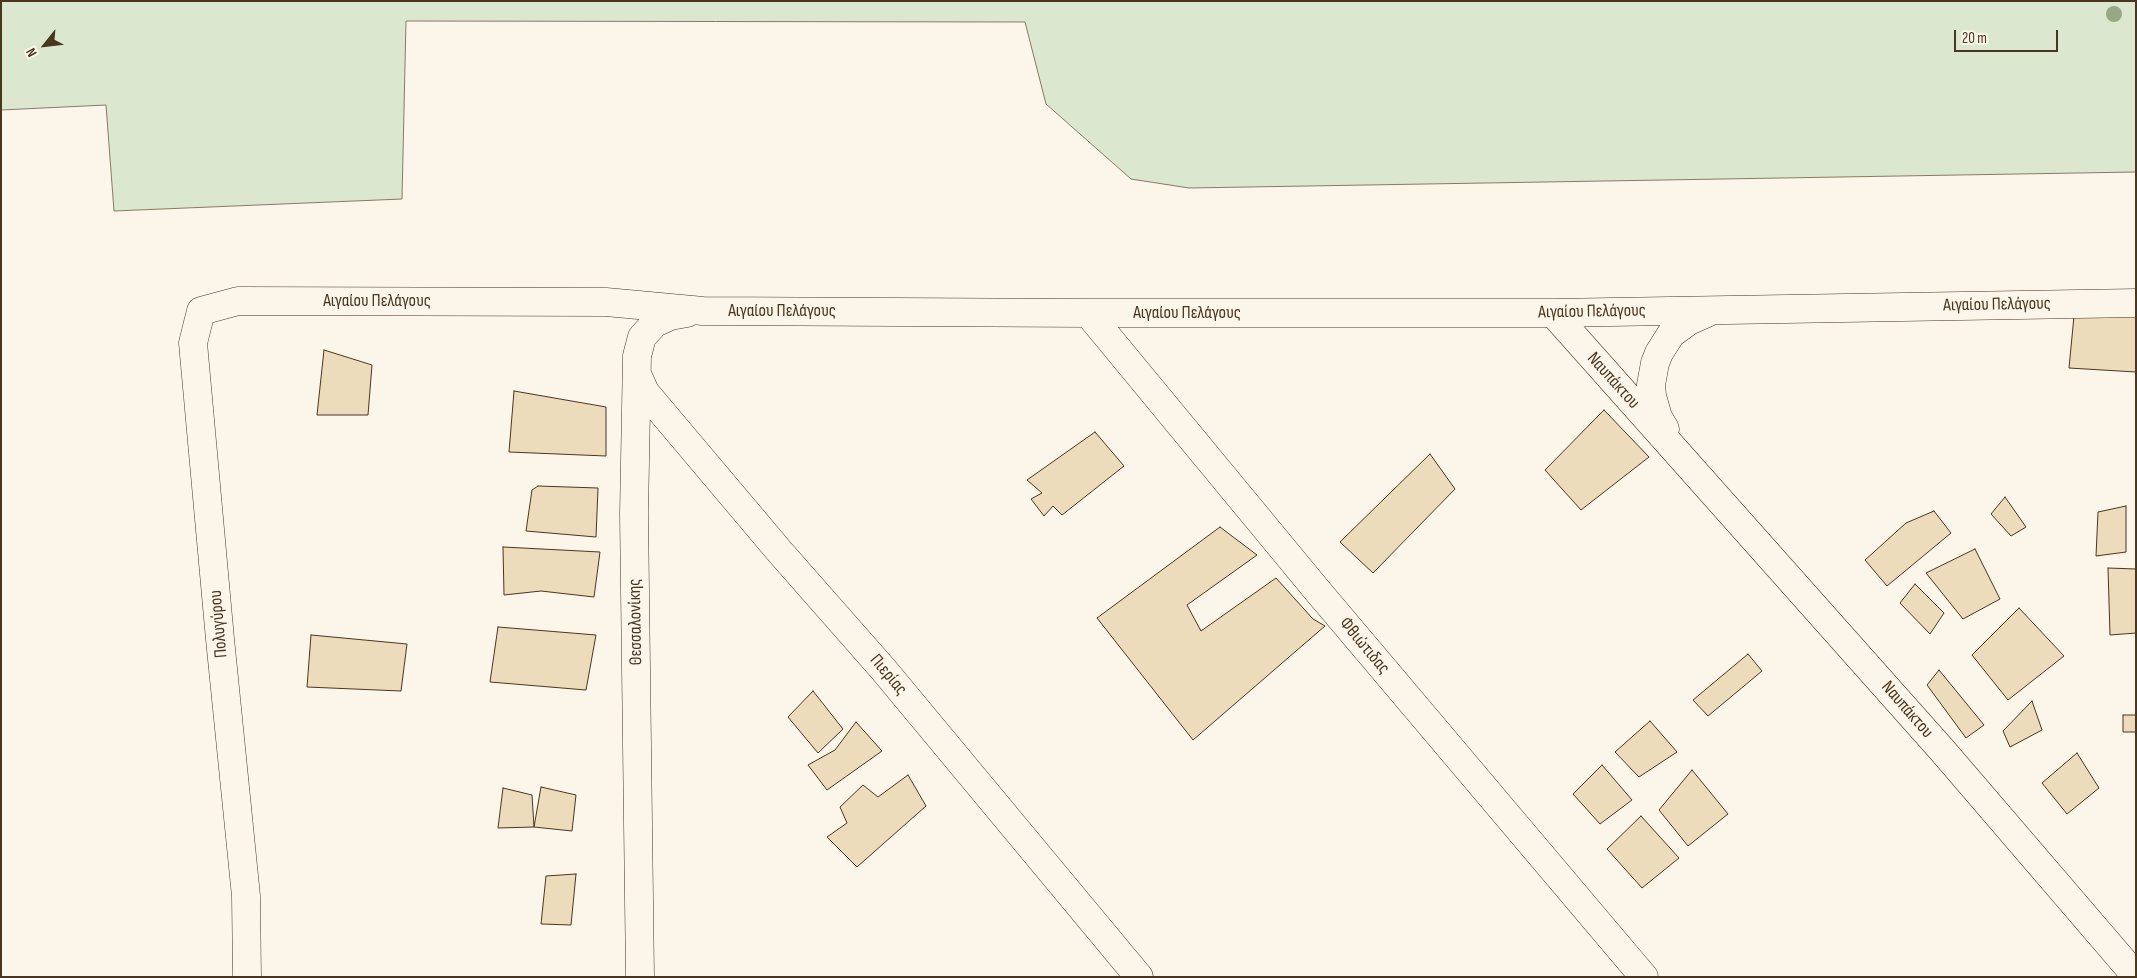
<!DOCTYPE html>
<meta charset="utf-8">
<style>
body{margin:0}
#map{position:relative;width:2137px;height:978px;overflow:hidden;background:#fbf6e9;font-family:"Sofia Sans Condensed",sans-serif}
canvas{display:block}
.frame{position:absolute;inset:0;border:2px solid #4a3520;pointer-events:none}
.north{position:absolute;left:20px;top:20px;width:50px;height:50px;-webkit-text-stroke:4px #fbf6e9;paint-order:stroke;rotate:241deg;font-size:14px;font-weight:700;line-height:20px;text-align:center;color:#4a3520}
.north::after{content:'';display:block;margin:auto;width:18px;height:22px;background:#4a3520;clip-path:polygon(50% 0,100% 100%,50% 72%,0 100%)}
.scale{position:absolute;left:1954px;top:30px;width:104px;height:22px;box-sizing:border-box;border:2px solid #4a3520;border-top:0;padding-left:6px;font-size:15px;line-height:18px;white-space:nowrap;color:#4a3520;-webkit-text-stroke:4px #fbf6e9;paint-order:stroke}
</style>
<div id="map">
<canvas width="2137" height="978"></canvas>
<div class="frame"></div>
<div class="north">N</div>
<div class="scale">20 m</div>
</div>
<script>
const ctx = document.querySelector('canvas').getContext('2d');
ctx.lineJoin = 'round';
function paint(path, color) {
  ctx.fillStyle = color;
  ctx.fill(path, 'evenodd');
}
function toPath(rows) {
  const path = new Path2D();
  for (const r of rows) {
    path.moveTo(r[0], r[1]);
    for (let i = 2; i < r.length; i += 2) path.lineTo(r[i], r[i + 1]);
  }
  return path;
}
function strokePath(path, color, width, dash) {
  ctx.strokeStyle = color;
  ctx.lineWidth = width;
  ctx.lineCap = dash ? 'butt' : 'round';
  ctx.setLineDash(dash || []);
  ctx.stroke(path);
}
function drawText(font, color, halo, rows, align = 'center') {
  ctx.font = font + ' "Sofia Sans Condensed",sans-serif';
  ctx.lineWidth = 4;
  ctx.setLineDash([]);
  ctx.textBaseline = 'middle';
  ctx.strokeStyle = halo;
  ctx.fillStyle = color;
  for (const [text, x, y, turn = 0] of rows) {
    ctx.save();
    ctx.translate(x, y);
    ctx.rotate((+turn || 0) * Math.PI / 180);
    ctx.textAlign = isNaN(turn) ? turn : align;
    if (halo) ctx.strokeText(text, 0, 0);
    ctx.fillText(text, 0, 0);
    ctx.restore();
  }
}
const green = toPath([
 [1,1,2136,1,2136,172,1189,188,1131,179,1046,104,1025,22,406,21,402,199,114,211,106,105,1,110,1,1]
]);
const building = toPath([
 [2136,315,2136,372,2069,368,2074,316,2136,315],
 [324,350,372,365,368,415,317,415,324,350],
 [514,391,606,407,606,456,509,452,514,391],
 [1604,410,1649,457,1581,510,1545,470,1604,410],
 [1095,432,1124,466,1062,515,1053,506,1044,516,1031,499,1042,493,1027,480,1095,432],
 [1430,454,1455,489,1373,573,1340,542,1430,454],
 [538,486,598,488,596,537,526,531,532,490,538,486],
 [2005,497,2026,527,2011,536,1991,514,2005,497],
 [2126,506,2126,552,2096,556,2098,512,2126,506],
 [1934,511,1951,533,1887,586,1865,560,1906,523,1934,511],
 [1220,527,1257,555,1187,605,1201,631,1276,578,1313,619,1325,626,1193,740,1097,618,1220,527],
 [503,547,600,552,594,597,541,591,504,595,503,547],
 [1975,549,2000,599,1963,619,1926,573,1975,549],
 [2108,568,2136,569,2136,633,2110,635,2108,568],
 [1915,584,1944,613,1930,634,1900,603,1915,584],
 [2019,608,2064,656,2008,700,1972,655,2019,608],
 [498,627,596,635,586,690,490,682,498,627],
 [311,635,407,644,401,691,307,687,311,635],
 [1748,654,1762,671,1708,716,1693,700,1748,654],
 [1939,670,1984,725,1966,738,1927,685,1939,670],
 [813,691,843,729,818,753,788,717,813,691],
 [2032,701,2042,730,2010,747,2003,731,2032,701],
 [2123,715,2136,715,2136,732,2123,732,2123,715],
 [1650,721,1677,752,1639,777,1615,752,1650,721],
 [856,722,882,751,827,790,808,765,835,750,856,722],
 [2077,753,2099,788,2067,814,2042,783,2077,753],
 [1602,765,1632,800,1600,824,1573,794,1602,765],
 [1692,770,1728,814,1688,846,1659,810,1692,770],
 [908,775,926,806,857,867,827,837,847,823,840,807,863,785,878,797,908,775],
 [541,787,576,795,572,831,534,827,541,787],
 [503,788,532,795,534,827,498,828,503,788],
 [1641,816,1679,858,1642,888,1607,849,1641,816],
 [576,874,571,925,541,924,546,876,576,874]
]);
const minor = toPath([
 [1088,313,1316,589,1644,977],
 [1553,313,1942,750,2136,976],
 [637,374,645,392,780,552,883,669,1139,977],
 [1665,429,1658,417,1652,396,1651,385,1655,363,1659,353,1671,334,1689,321,1707,313],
 [247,977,246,896,220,639,193,343,201,311,238,301,606,302,703,311,1088,313,1553,313,2136,303],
 [640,977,634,514,637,356,642,337,655,323,670,316,687,313]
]);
const trees = [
 [2114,14]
];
const streetNames = [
 ["Αιγαίου Πελάγους",377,301],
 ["Αιγαίου Πελάγους",1997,305,-1],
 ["Αιγαίου Πελάγους",782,311],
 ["Αιγαίου Πελάγους",1592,312,-1],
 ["Αιγαίου Πελάγους",1187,313],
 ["Ναυπάκτου",1613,381,48],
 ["Θεσσαλονίκης",636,622,-91],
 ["Πολυγύρου",219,624,-95],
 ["Φθιώτιδας",1364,646,50],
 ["Πιερίας",888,675,50],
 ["Ναυπάκτου",1907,710,49]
];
paint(green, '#dce7d0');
strokePath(green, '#887966', 1);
paint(building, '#ecdcbc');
strokePath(building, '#4a3520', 1);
strokePath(minor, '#4a3520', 29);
strokePath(minor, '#fbf6e9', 28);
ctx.fillStyle = '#96a887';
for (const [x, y] of trees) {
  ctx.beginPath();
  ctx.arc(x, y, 8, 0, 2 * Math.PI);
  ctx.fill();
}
drawText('18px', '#4a3520', '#fbf6e9', streetNames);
</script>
